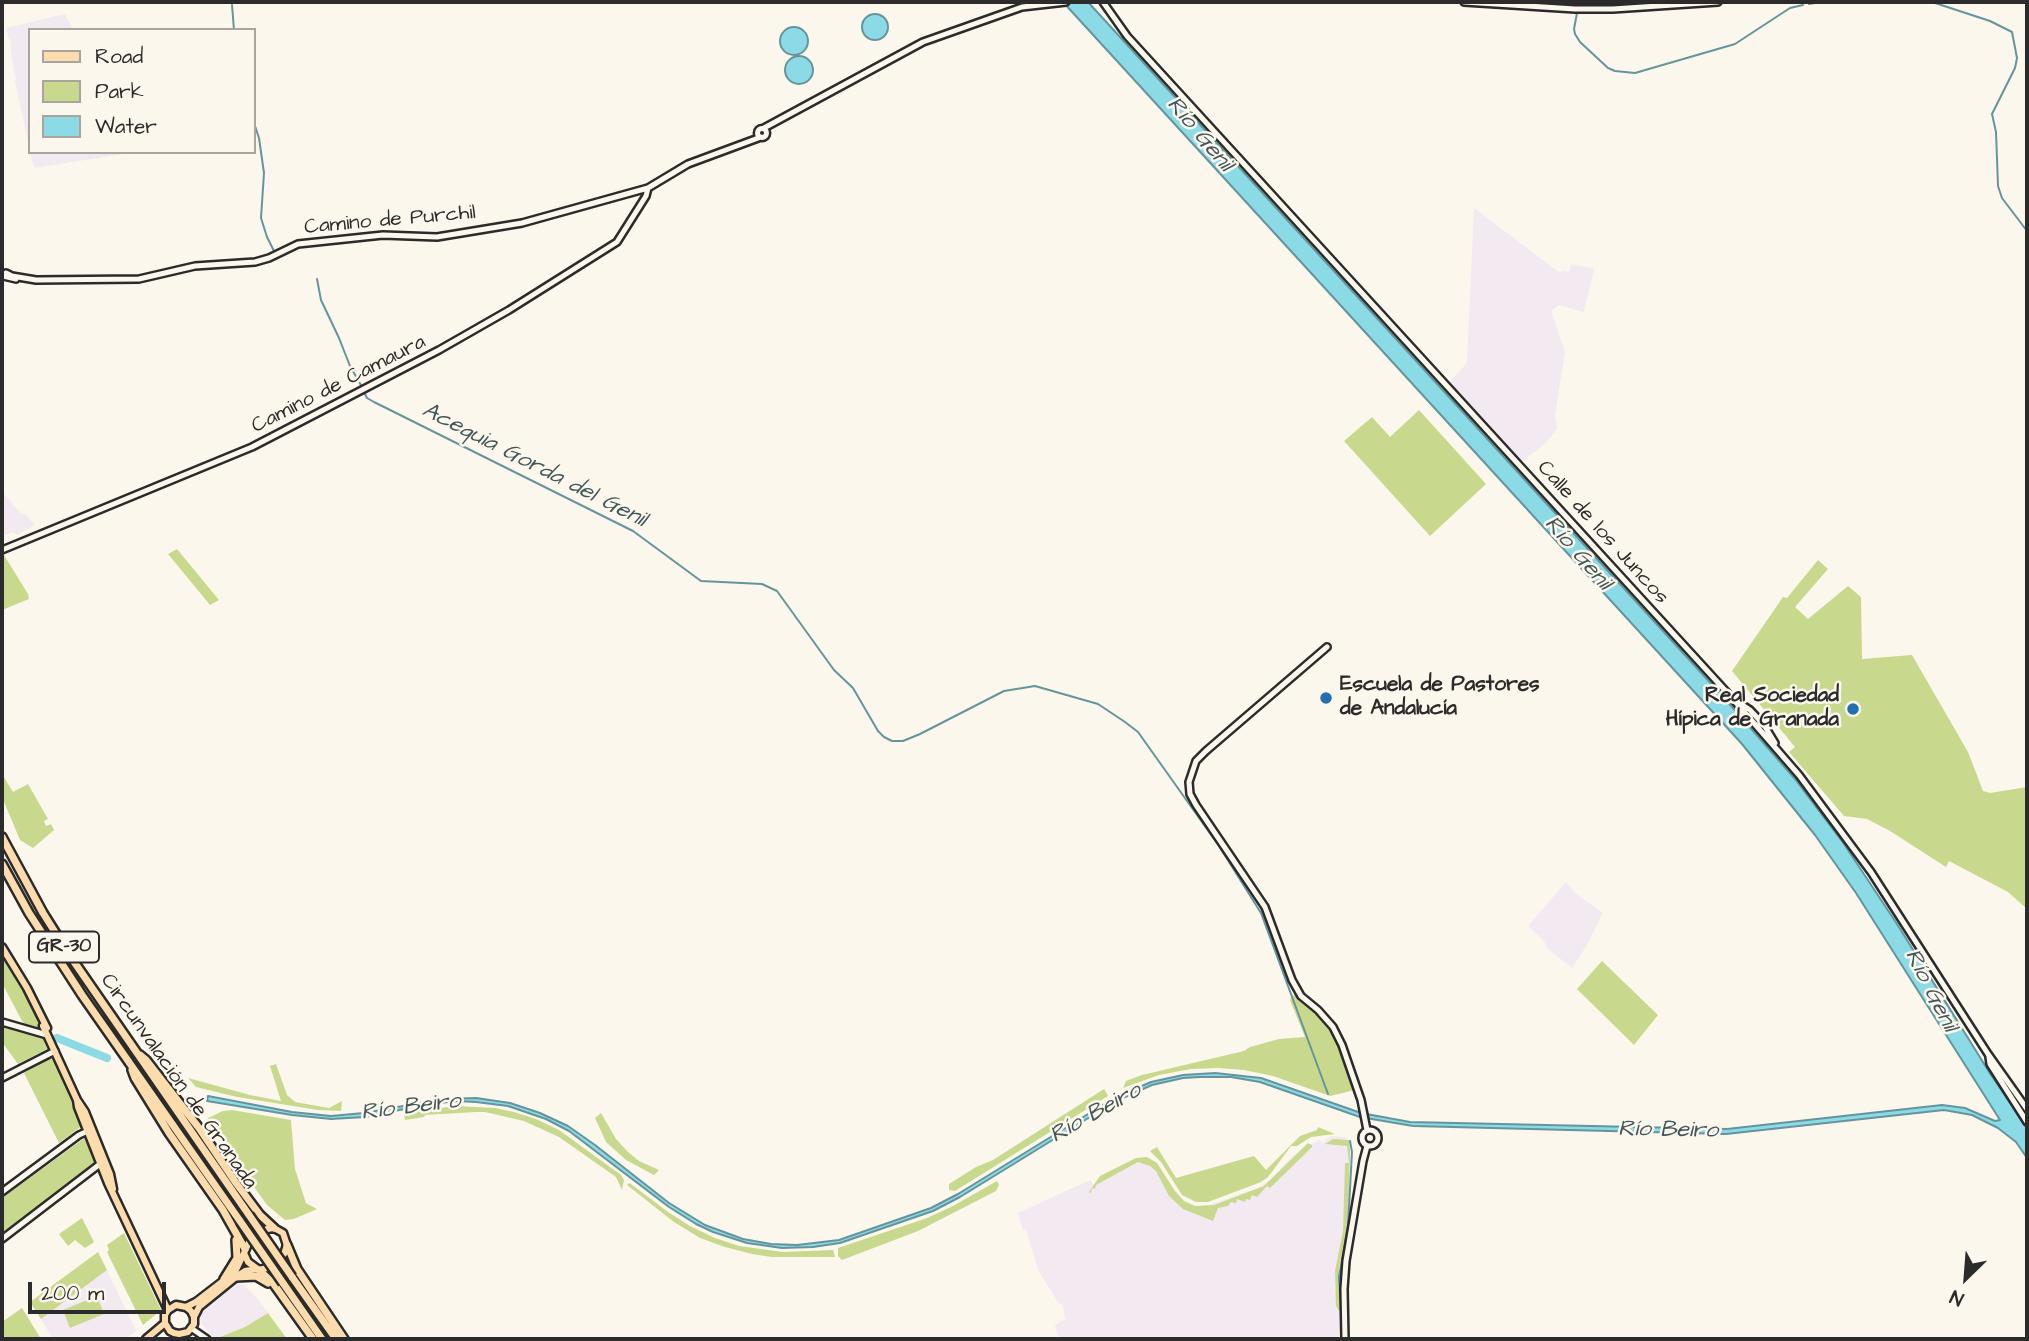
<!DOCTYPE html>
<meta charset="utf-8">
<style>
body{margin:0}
#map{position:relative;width:2029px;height:1341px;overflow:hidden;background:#fbf7ec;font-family:"Architects Daughter",sans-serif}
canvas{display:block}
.frame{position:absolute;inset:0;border:4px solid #2b2b2b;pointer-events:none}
.legend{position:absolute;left:28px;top:28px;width:228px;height:126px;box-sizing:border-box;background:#fbf7ec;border:2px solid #a8a59f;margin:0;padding:9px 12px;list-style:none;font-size:21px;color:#2b2b2b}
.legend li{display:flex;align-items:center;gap:14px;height:35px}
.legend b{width:35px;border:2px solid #a8a59f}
.north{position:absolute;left:1931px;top:1243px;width:70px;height:70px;-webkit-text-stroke:5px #fbf7ec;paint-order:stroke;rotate:205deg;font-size:19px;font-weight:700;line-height:28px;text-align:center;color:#2b2b2b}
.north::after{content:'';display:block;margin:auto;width:24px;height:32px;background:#2b2b2b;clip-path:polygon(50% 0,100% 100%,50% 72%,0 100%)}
.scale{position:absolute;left:28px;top:1282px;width:138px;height:32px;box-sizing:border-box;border:4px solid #2b2b2b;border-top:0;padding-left:9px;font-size:21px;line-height:24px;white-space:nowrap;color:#2b2b2b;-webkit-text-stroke:5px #fbf7ec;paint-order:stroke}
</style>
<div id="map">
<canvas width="2029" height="1341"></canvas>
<div class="frame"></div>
<ul class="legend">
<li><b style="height:9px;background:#fcdcac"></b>Road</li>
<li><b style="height:19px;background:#c8d98e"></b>Park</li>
<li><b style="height:19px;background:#8bdbe7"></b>Water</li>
</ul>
<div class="north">N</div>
<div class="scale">200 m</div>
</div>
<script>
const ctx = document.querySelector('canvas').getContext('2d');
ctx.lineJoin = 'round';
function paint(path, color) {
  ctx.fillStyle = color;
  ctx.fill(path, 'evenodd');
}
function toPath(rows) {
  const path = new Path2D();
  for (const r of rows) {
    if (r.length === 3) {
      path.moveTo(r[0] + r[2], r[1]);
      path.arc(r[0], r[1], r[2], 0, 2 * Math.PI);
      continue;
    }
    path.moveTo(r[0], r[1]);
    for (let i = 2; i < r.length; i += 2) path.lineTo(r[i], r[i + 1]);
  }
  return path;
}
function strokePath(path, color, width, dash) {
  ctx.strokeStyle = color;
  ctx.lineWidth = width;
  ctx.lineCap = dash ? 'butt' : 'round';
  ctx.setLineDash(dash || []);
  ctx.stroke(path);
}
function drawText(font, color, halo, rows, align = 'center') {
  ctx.font = font + ' "Architects Daughter",sans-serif';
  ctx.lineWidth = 5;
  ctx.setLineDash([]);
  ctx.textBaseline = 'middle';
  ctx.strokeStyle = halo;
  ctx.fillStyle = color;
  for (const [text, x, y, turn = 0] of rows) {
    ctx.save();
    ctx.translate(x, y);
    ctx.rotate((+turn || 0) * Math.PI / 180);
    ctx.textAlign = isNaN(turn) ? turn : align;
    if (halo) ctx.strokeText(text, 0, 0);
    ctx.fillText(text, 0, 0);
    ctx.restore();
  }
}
const built = toPath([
 [65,14,73,30,30,30,30,152,15,81,16,78,14,72,10,45,11,40,9,39,6,28],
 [30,152,136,152,34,168],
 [1474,208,1560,273,1562,271,1569,272,1571,264,1594,269,1584,312,1559,305,1551,311,1565,352,1555,415,1557,429,1546,443,1523,461,1519,460,1449,382,1467,363],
 [2,491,21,514,25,514,35,525,17,535,13,532,2,536],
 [1566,882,1575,893,1603,913,1587,945,1572,968,1547,948,1544,941,1528,926],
 [1331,1136,1346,1137,1350,1156,1347,1202,1335,1287,1342,1321,1338,1339,1059,1339,1055,1326,1060,1321,1065,1320,1063,1306,1058,1302,1039,1272,1026,1230,1023,1230,1018,1213,1090,1180,1094,1185,1101,1176,1146,1157,1181,1200,1190,1205,1203,1207,1258,1188,1271,1179,1294,1155,1319,1140,1323,1143],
 [107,1270,136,1331,126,1339,53,1339,41,1319],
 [236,1282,245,1286,257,1298,268,1313,245,1327,215,1339,201,1323,200,1312,235,1286]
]);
const green = toPath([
 [1419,410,1486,484,1430,536,1344,441,1372,417,1390,437],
 [177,549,219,600,210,605,168,554],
 [4,555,28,594,29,599,2,610,2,556],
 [1818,560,1828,569,1795,607,1808,619,1848,586,1861,597,1862,659,1912,655,1968,752,1983,791,1990,793,2027,787,2027,909,2008,892,1949,861,1946,867,1890,831,1867,819,1844,816,1789,752,1795,747,1732,671,1783,597,1787,598],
 [2,774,13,792,28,784,48,819,44,821,46,826,51,824,54,830,33,848,20,840,2,797],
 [2,960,6,962,31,1004,40,1022,37,1028,25,1024,22,1021,2,983],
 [1602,961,1658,1015,1634,1045,1577,989],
 [1296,994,1318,1012,1328,1024,1336,1036,1355,1090,1330,1096,1273,1076,1244,1070,1219,1068,1191,1069,1159,1075,1123,1088,1126,1081,1142,1075,1244,1051,1250,1047,1279,1039,1305,1037,1290,1000,1292,996],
 [2,1027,43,1039,47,1049,18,1064,2,1042],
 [50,1058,55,1061,83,1125,59,1143,24,1073],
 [276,1064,287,1095,295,1102,329,1108,342,1101,341,1111,318,1110,237,1097,196,1087,188,1078,250,1095,281,1101,270,1066],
 [1104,1089,1108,1096,955,1191,949,1190,949,1184,976,1167,993,1160],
 [455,1106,495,1108,514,1112,536,1119,559,1130,621,1175,624,1180,622,1190,616,1177,559,1137,524,1121,485,1112,476,1112,425,1115,424,1117,405,1120,404,1113],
 [232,1110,291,1120,295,1169,306,1203,317,1209,294,1219,285,1220,267,1205,207,1122,208,1118,223,1111],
 [601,1113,616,1139,628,1152,639,1161,659,1170,654,1175,626,1160,606,1142,595,1118],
 [1318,1127,1335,1134,1311,1137,1297,1146,1291,1146,1268,1177,1261,1182,1208,1202,1196,1202,1182,1195,1161,1162,1150,1151,1157,1147,1176,1178,1254,1156,1266,1170,1300,1136,1317,1130],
 [83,1139,85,1139,95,1164,2,1233,2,1198],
 [1333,1139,1349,1140,1350,1151,1348,1225,1339,1268,1341,1310,1339,1311,1336,1306,1335,1271,1343,1231,1345,1163,1349,1163,1347,1146,1325,1144],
 [1308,1143,1312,1145,1312,1147,1270,1188,1267,1186,1257,1197,1252,1195,1250,1200,1246,1199,1245,1202,1237,1199,1236,1203,1231,1202,1228,1206,1218,1208,1213,1221,1183,1209,1169,1196,1156,1171,1150,1166,1138,1162,1096,1185,1095,1189,1092,1188,1091,1193,1089,1192,1100,1176,1136,1158,1147,1157,1157,1163,1175,1191,1184,1201,1195,1206,1214,1205,1264,1186],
 [997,1181,999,1185,996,1191,918,1231,842,1260,838,1256,838,1248,927,1218,953,1206],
 [629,1183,631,1184,668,1212,690,1226,715,1238,739,1246,783,1252,833,1250,835,1257,772,1257,752,1254,725,1247,700,1238,674,1222,627,1185],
 [82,1218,94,1242,85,1248,75,1240,68,1246,59,1234],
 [124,1233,161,1310,143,1325,107,1252,109,1250,107,1245],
 [98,1252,107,1270,41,1319,30,1302],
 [97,1296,104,1314,70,1328,63,1310],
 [22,1308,41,1339,2,1339,2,1322],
 [268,1313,287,1339,215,1339,245,1327]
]);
const water = toPath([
 [1063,2,1088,2,1726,700,1795,779,1844,844,1897,924,1991,1075,2027,1127,2027,1158,2016,1142,1998,1128,1972,1115,1944,1110,1726,1134,1413,1126,1360,1117,1260,1082,1231,1077,1200,1077,1183,1078,1152,1085,1116,1101,960,1197,933,1211,840,1243,813,1247,782,1248,747,1243,713,1232,696,1224,669,1207,569,1131,546,1119,508,1106,476,1102,456,1101,424,1105,365,1117,331,1119,292,1115,207,1101,208,1096,292,1112,331,1116,364,1113,442,1099,476,1098,510,1103,540,1113,568,1126,595,1145,669,1203,705,1225,743,1239,771,1244,797,1245,839,1240,931,1208,958,1194,1114,1098,1151,1082,1183,1075,1215,1073,1261,1078,1361,1113,1410,1122,1727,1129,1942,1105,1965,1108,1995,1121,2000,1120,1856,893,1815,835,1742,744,1063,2],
 [875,27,13],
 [794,41,14],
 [799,70,14]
]);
const stream = toPath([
 [1932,2,1990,21,2012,32,2017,58,2015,68,1992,114,1996,132,1998,185],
 [1809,4,1822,2],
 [232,5,234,30],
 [1577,5,1577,2],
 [1577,13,1574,29,1575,34,1580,42,1608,68,1615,71,1635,73,1735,44,1790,8,1803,5],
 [254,123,259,138,264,173,261,218,267,237,275,253],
 [1998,186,2002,198,2027,231],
 [317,279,321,300,339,338,350,366,362,387],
 [364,392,367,398,374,402,633,531,701,581,762,584,777,591,834,670,853,688,878,731,884,737,892,741,903,741,920,734,1004,691,1035,686,1098,704,1125,722,1138,732,1219,846,1261,913,1328,1094],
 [1341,1306,1339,1277,1348,1226,1352,1152,1350,1141]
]);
const river = toPath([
 [57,1038,107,1058]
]);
const tertiary = toPath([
 [1103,2,1127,36,1733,699,1799,775,1871,872,1988,1054,2027,1109],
 [1464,2,1575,9,1613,9,1718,2],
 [764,128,923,42,1022,7,1066,2],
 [762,133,4.5],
 [6,273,12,276,36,280,139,279,195,266,255,262,269,258,298,244,383,235,437,237,522,223,648,188,688,164,761,137],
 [3,276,16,279],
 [2,550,252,447,439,350,509,310,617,242,646,196,648,188],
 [1327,647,1206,751,1196,761,1189,782,1190,794,1196,805,1265,907,1292,980,1301,996,1318,1010,1333,1027,1342,1045,1361,1100,1367,1130],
 [1738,702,1750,710,1764,725,1775,743],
 [1989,1057,1990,1064,2027,1122],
 [2,1078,55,1051],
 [1370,1138,8],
 [2,1192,79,1135,88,1131],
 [2,1239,100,1164],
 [191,1328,207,1339],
 [1345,1339,1344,1289,1346,1261,1363,1161,1367,1146]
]);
const secondary = toPath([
 [2,1022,47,1035]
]);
const primary = toPath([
 [2,947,27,988,47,1028],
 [43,1026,77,1100,85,1112,110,1174,113,1189],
 [77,1100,78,1107,108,1183,168,1310],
 [267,1229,274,1228,283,1233,287,1245,284,1254],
 [249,1242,244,1253,248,1262,259,1270,267,1268],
 [186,1307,196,1302,235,1272,244,1253],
 [194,1317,191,1311,186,1307,176,1305,168,1310,165,1315,165,1323,170,1331,174,1333,179,1334,188,1332,194,1324,194,1317,199,1307,236,1277,245,1271,257,1269],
 [146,1339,165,1323]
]);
const motorway = toPath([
 [2,837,43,913,70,956,249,1215],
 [2,864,29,913,82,995,240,1221],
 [140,1055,146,1060,199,1128,236,1183,260,1215,274,1228],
 [132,1070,135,1078,169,1133,223,1210,245,1249],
 [287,1245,297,1269,344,1339],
 [259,1270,273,1283,313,1339],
 [236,1277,256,1276,268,1283],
 [292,1277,336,1339],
 [224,1279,237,1258,236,1240],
 [283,1283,322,1339]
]);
const motorwayBridge = toPath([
 [249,1215,292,1277],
 [240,1221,283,1283]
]);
const markers = [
 [1326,698,7,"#1f6fb2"],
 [1853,709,7,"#1f6fb2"]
];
const shields = [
 [64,947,70]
];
const shieldNames = [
 ["GR-30",64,947]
];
const streetNames = [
 ["Camino de Purchil",390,221,-5],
 ["Camino de Camaura",339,385,-27],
 ["Calle de los Juncos",1602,533,48],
 ["Circunvalación de Granada",178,1082,55]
];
const poiNames = [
 ["Escuela de Pastores",1340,686],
 ["de Andalucía",1340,710],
 ["Real Sociedad",1839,697,"right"],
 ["Hípica de Granada",1839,721,"right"]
];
const waterNames = [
 ["Río Genil",1199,135,50],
 ["Acequia Gorda del Genil",534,466,27],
 ["Río Genil",1577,554,49],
 ["Río Genil",1930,991,63],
 ["Río Beiro",411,1108,-7],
 ["Río Beiro",1096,1114,-29],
 ["Río Beiro",1668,1131,1]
];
paint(built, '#f2eaf0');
paint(green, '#c8d98e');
paint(water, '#8bdbe7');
strokePath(water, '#65959c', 2);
strokePath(stream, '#65959c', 2);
strokePath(river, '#8bdbe7', 8);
strokePath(tertiary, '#2b2b2b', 10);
strokePath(secondary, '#2b2b2b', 10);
strokePath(primary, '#2b2b2b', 11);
strokePath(motorway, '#2b2b2b', 12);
strokePath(tertiary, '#fbf7ec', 5);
strokePath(secondary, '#fbf7ec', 5);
strokePath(primary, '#fcdcac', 6);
strokePath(motorway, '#fcdcac', 7);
strokePath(motorwayBridge, '#2b2b2b', 12, []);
strokePath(motorwayBridge, '#fcdcac', 7);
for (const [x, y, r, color] of markers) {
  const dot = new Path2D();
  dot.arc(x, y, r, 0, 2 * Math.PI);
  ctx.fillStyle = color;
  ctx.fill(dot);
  strokePath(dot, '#fbf7ec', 2.5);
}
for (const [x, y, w] of shields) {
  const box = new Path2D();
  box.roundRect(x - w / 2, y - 15.5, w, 31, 5);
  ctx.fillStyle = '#fbf7ec';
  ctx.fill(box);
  strokePath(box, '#2b2b2b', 2);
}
drawText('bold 19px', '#2b2b2b', null, shieldNames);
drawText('21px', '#2b2b2b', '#fbf7ec', streetNames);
drawText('bold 21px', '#2b2b2b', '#fbf7ec', poiNames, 'left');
drawText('italic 23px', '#43575a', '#fbf7ec', waterNames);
</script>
